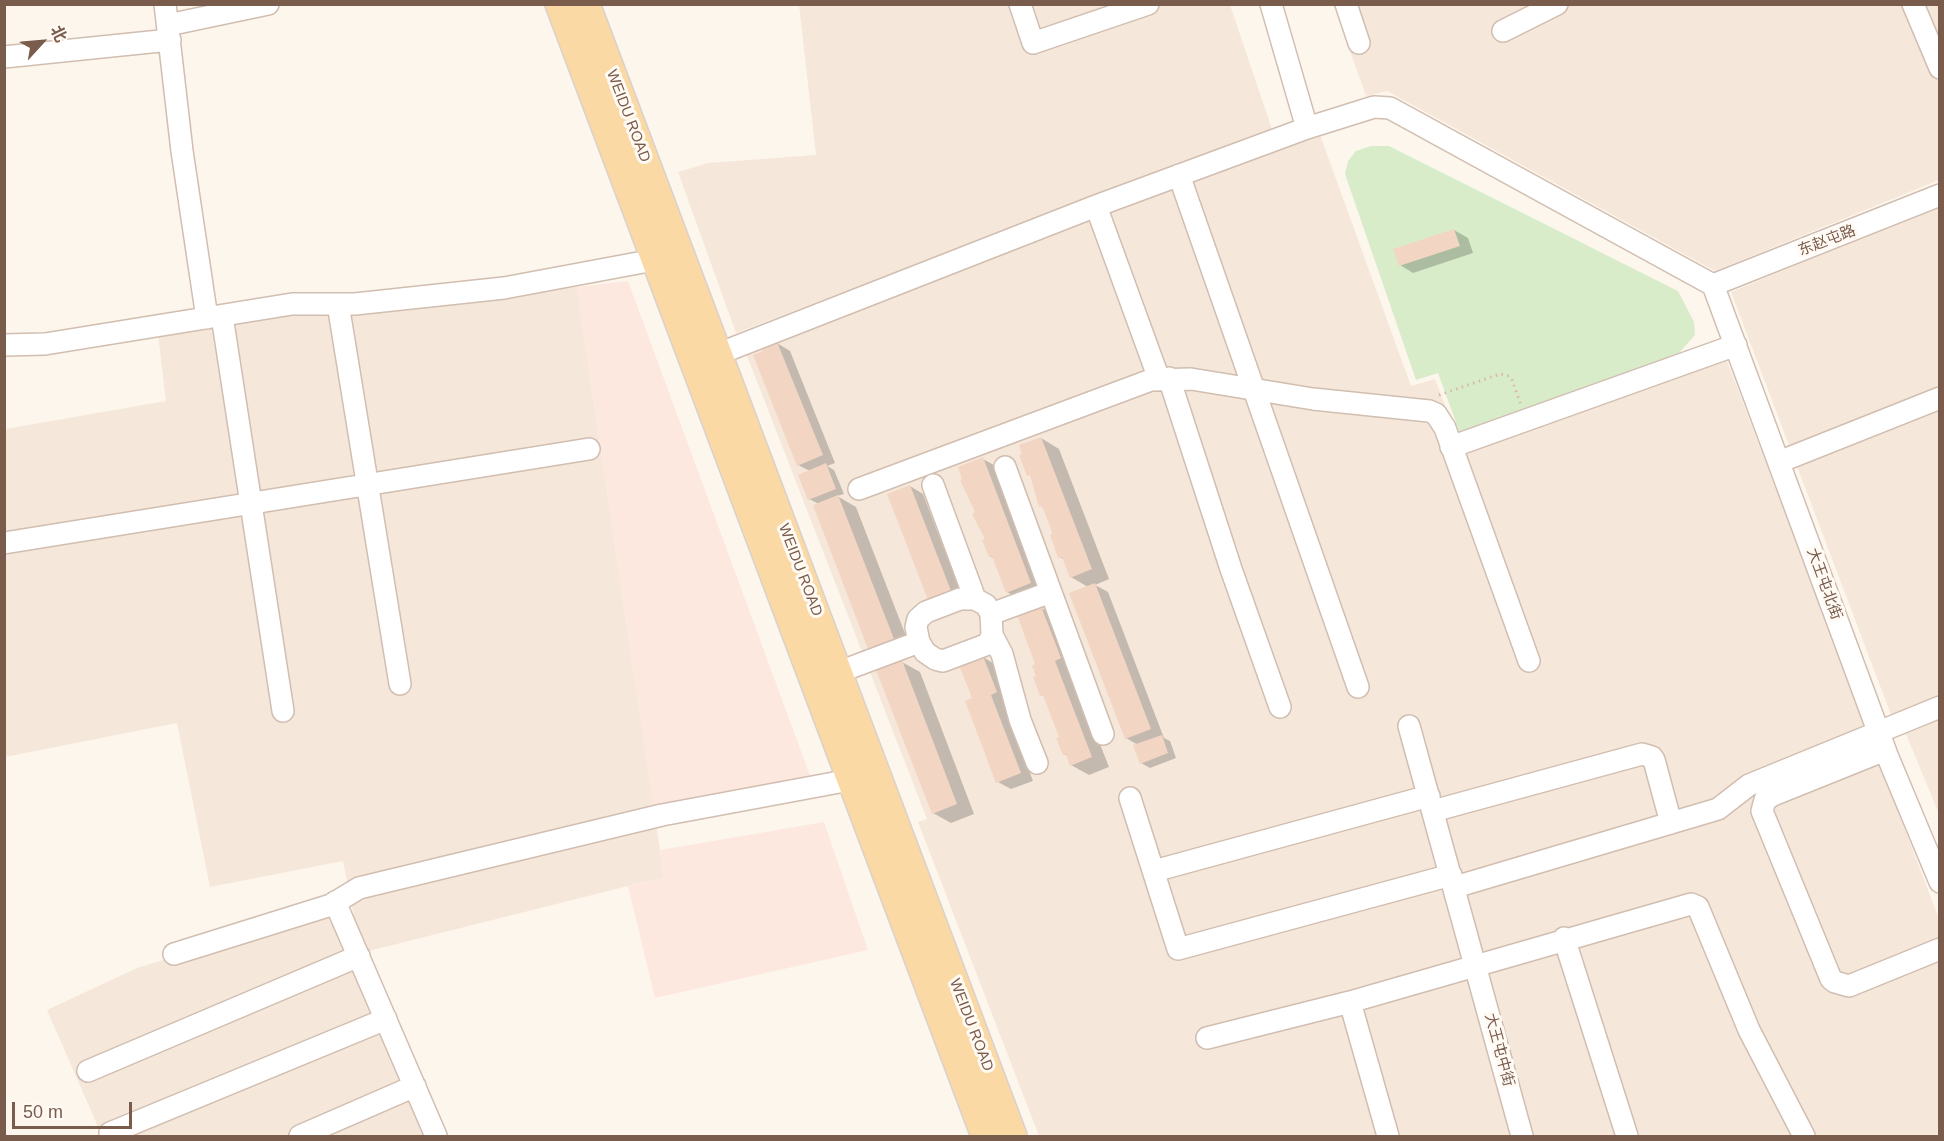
<!DOCTYPE html>
<meta charset="utf-8">
<style>
body{margin:0}
#map{position:relative;width:1944px;height:1141px;overflow:hidden;background:#fdf6ec;font-family:Arial,"Noto Sans SC",sans-serif}
canvas{display:block}
.frame{position:absolute;inset:0;border:6px solid #7a5c4d;pointer-events:none}
.north{position:absolute;left:12px;top:12px;width:60px;height:60px;-webkit-text-stroke:4px #fffaf3;paint-order:stroke;rotate:64deg;font-size:16px;font-weight:700;line-height:24px;text-align:center;color:#7a5c4d}
.north::after{content:'';display:block;margin:auto;width:21px;height:27px;background:#7a5c4d;clip-path:polygon(50% 0,100% 100%,50% 72%,0 100%)}
.scale{position:absolute;left:12px;top:1102px;width:120px;height:27px;box-sizing:border-box;border:3px solid #7a5c4d;border-top:0;padding-left:8px;font-size:18px;line-height:21px;white-space:nowrap;color:#7a5c4d;-webkit-text-stroke:4px #fffaf3;paint-order:stroke}
</style>
<div id="map">
<canvas width="1944" height="1141"></canvas>
<div class="frame"></div>
<div class="north">北</div>
<div class="scale">50 m</div>
</div>
<script>
const ctx = document.querySelector('canvas').getContext('2d');
ctx.lineJoin = 'round';
function paint(path, color) {
  ctx.fillStyle = color;
  ctx.fill(path, 'evenodd');
}
function toPath(rows) {
  const path = new Path2D();
  for (const r of rows) {
    path.moveTo(r[0], r[1]);
    for (let i = 2; i < r.length; i += 2) path.lineTo(r[i], r[i + 1]);
  }
  return path;
}
function strokePath(path, color, width, dash) {
  ctx.strokeStyle = color;
  ctx.lineWidth = width;
  ctx.lineCap = dash ? 'butt' : 'round';
  ctx.setLineDash(dash || []);
  ctx.stroke(path);
}
function drawText(font, color, halo, rows, align = 'center') {
  ctx.font = font + ' Arial,"Noto Sans SC",sans-serif';
  ctx.lineWidth = 6;
  ctx.setLineDash([]);
  ctx.textBaseline = 'middle';
  ctx.strokeStyle = halo;
  ctx.fillStyle = color;
  for (const [text, x, y, turn = 0] of rows) {
    ctx.save();
    ctx.translate(x, y);
    ctx.rotate((+turn || 0) * Math.PI / 180);
    ctx.textAlign = isNaN(turn) ? turn : align;
    if (halo) ctx.strokeText(text, 0, 0);
    ctx.fillText(text, 0, 0);
    ctx.restore();
  }
}
const residential = toPath([
 [799,5,1230,5,1272,129,736,333,678,172,708,163,816,155],
 [1334,5,1939,5,1939,180,1715,271,1387,91,1366,96],
 [1319,132,1411,386,1435,379,1463,453,1726,358,1939,919,1939,1136,1039,1136,918,822,927,819,744,348],
 [1939,206,1939,700,1893,720,1731,292],
 [577,287,664,877,361,953,343,861,210,887,177,723,5,757,5,429,166,401,158,335,285,313,358,311],
 [1939,720,1939,814,1906,734],
 [332,908,433,1136,102,1136,47,1010,137,968]
]);
const commercial = toPath([
 [628,281,812,781,654,811,577,287],
 [824,822,868,950,655,998,628,886,664,877,660,850]
]);
const green = toPath([
 [1371,146,1389,146,1678,291,1694,322,1695,335,1679,353,1461,436,1438,373,1416,380,1345,174,1348,161,1356,151]
]);
const shadow = toPath([
 [1454,230,1468,238,1473,253,1413,273,1400,265],
 [777,343,790,351,835,463,827,466,834,470,844,494,837,496,856,507,911,649,887,658,869,648,819,504,809,499,810,471,798,465],
 [1041,438,1059,449,1109,579,1095,585,1108,592,1164,738,1170,741,1176,758,1150,768,1141,763,1138,745,1126,738,1088,587,1071,577,1065,560,1060,557,1045,509,1041,506],
 [983,459,1001,469,1048,593,1025,602,1007,592,995,559,990,556,987,539,977,513],
 [910,486,923,494,965,604,944,612],
 [1040,607,1058,618,1071,671,1109,767,1089,775,1071,765,1068,756,1064,754,1061,738,1046,697,1041,695,1037,665],
 [983,657,996,665,1010,700,1003,702,1033,781,1011,789,998,782,974,699],
 [902,662,920,672,974,814,951,823,933,813]
]);
const building = toPath([
 [1454,229,1460,246,1399,266,1393,249],
 [777,342,823,455,797,466,753,355,763,351,762,348],
 [1041,437,1092,569,1070,578,1062,557,1058,558,1050,535,1053,534,1042,506,1039,507,1030,475,1027,476,1019,455,1022,454,1019,445],
 [983,457,1031,583,1006,593,992,556,989,557,982,540,985,539,972,514,975,512,960,480,962,479,958,467],
 [826,463,836,489,808,500,798,475],
 [910,485,953,596,930,605,887,494],
 [838,495,894,639,868,649,813,505],
 [1095,583,1151,729,1125,739,1069,593],
 [1041,606,1061,658,1055,661,1092,757,1070,766,1066,754,1063,755,1056,738,1059,737,1043,695,1040,696,1033,677,1036,676,1032,666,1035,664,1017,615],
 [983,656,997,692,991,695,1021,773,996,783,965,701,972,698,959,665],
 [902,660,957,804,932,814,876,670],
 [1162,735,1168,753,1140,764,1133,745]
]);
const path = toPath([
 [1439,395,1500,374,1509,376,1512,380,1521,405]
]);
const minor = toPath([
 [165,4,182,151,207,318],
 [1020,4,1033,43,1148,4],
 [1271,4,1307,128],
 [1346,4,1359,43],
 [1913,4,1940,68],
 [168,25,268,4],
 [1503,31,1557,4],
 [4,57,170,40],
 [1179,175,1358,687],
 [1096,206,1159,379],
 [1713,285,1887,755,1940,882],
 [1713,285,1940,195],
 [338,304,400,684],
 [222,316,283,711],
 [4,345,45,344,292,304,355,304,504,288,654,260],
 [718,354,1096,206,1307,128,1374,107,1390,108,1713,285],
 [1169,378,1231,569,1280,707],
 [1451,447,1736,345],
 [1779,462,1940,398],
 [1005,467,1103,734],
 [933,485,975,599],
 [859,489,1151,380,1191,379,1313,399,1429,411,1436,414,1445,428,1529,661],
 [4,543,589,449],
 [960,599,975,599,986,605,991,614,992,635,988,644,943,661,935,659,925,652,919,642,916,627,918,619,926,612,960,599],
 [991,614,1051,592],
 [992,635,1002,654,1020,720,1037,763],
 [839,672,919,642],
 [1409,726,1522,1136],
 [1885,750,1773,795,1765,800,1762,811,1831,979,1835,982,1849,986,1940,949],
 [1130,798,1178,949,1451,875],
 [1433,811,1642,754,1652,757,1654,760,1671,823],
 [1154,871,1429,796],
 [1455,887,1718,809,1749,785,1940,707],
 [335,902,436,1136],
 [1564,938,1627,1136],
 [174,954,331,905,359,888,662,815,850,780],
 [1350,1002,1388,1136],
 [1207,1038,1350,1002,1691,904,1698,907,1749,1030,1804,1136],
 [88,1071,359,956],
 [110,1133,386,1019],
 [300,1136,415,1086]
]);
const major = toPath([
 [559,4,985,1136],
 [586,4,1013,1136]
]);
const streetNames = [
 ["WEIDU ROAD",628,116,69],
 ["东赵屯路",1827,241,-21],
 ["WEIDU ROAD",800,570,69],
 ["大王屯北街",1824,584,70],
 ["WEIDU ROAD",971,1025,69],
 ["大王屯中街",1499,1050,75]
];
paint(residential, '#f5e8da');
paint(commercial, '#fde8e0');
paint(green, '#d8ecc9');
paint(shadow, '#0003');
paint(building, '#f3d5c3');
strokePath(minor, '#d1beb0', 24);
strokePath(major, '#dad1cd', 30);
strokePath(path, '#d9b8a5', 3, [1.5, 4.5]);
strokePath(minor, '#fff', 21);
strokePath(major, '#fbd9a5', 27);
drawText('15px', '#7a5c4d', '#fffaf3', streetNames);
</script>
